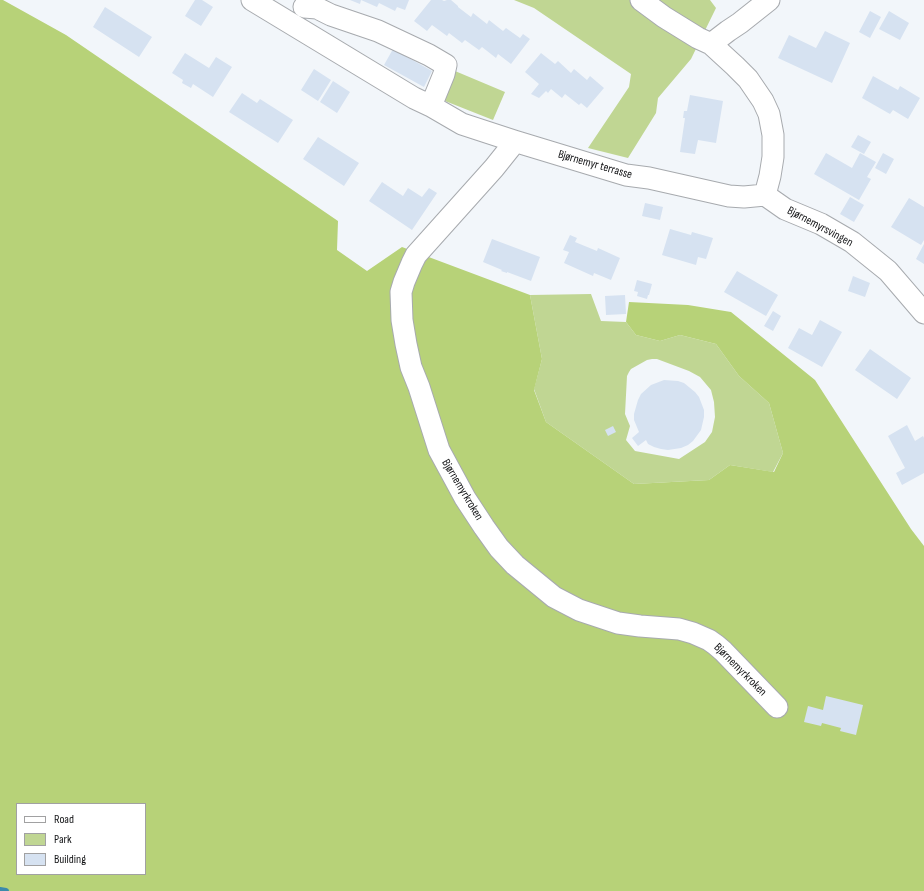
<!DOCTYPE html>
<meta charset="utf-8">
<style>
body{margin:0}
#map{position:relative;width:924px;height:891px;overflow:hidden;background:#f2f6fa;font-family:"Sofia Sans Condensed",sans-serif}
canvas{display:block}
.legend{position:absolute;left:16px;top:803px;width:130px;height:72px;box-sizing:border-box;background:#fff;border:1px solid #a1a1a2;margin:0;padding:5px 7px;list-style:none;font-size:12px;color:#141517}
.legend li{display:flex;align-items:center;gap:8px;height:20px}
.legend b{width:20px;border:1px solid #a1a1a2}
</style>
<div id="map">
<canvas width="924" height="891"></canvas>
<ul class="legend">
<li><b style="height:5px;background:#fff"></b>Road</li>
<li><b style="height:11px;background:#c0d693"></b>Park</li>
<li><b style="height:11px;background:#d6e2f1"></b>Building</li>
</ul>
</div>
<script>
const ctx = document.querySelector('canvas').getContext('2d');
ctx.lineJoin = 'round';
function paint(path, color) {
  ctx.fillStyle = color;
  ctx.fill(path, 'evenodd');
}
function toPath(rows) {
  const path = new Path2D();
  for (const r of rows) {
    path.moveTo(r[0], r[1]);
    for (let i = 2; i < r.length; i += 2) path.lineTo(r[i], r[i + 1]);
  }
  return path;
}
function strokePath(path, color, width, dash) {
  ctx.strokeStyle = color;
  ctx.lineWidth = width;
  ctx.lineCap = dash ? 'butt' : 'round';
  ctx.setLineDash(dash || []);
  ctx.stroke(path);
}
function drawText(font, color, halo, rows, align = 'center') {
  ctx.font = font + ' "Sofia Sans Condensed",sans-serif';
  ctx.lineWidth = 3;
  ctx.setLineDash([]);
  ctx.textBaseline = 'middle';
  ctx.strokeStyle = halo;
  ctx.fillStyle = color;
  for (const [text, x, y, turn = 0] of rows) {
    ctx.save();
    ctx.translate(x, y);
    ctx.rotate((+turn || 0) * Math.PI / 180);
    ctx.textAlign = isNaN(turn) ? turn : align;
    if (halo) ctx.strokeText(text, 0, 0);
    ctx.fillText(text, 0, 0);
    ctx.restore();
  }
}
const green = toPath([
 [514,0,710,0,716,8,691,59,658,98,656,113,628,158,588,148,629,87,631,74,534,8],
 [455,71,505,92,493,120,440,99],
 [591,294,601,321,626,322,636,335,660,341,680,335,716,344,739,376,769,403,783,453,773,472,730,465,709,480,634,484,546,422,534,389,542,359,530,295],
 [652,359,657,359,689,371,700,377,711,390,714,402,715,417,712,432,705,442,679,459,635,451,626,440,630,426,625,414,627,376,629,372,631,369,647,360]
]);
const forest = toPath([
 [0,0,3,0,66,35,338,221,337,250,367,271,402,247,530,295,542,359,534,390,546,422,634,484,709,480,730,465,774,472,783,453,769,403,739,376,716,344,680,335,660,341,636,335,626,322,629,302,688,305,731,312,815,380,911,529,924,546,924,891,0,891],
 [17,804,145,804,145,874,17,874]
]);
const stream = toPath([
 [0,890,6,891]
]);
const building = toPath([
 [195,0,202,0,213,7,201,26,185,16],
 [350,0,409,0,405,10,397,7,395,11,379,3,377,7,361,0,360,4],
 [431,0,442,0,444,1,447,0,451,0,458,6,458,7,471,17,473,13,487,24,489,20,503,31,506,28,520,38,523,34,530,39,511,64,498,54,496,58,482,47,479,50,465,40,462,43,449,33,447,36,432,25,427,31,414,21],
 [105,7,152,37,139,57,93,27],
 [870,11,881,17,870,38,859,32],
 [889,11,909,23,900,40,879,29],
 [825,31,850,43,832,83,778,58,789,35,816,48],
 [393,49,432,71,424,87,384,65],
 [185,53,209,68,216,57,232,67,213,97,193,84,191,88,182,83,183,80,172,73],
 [541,53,555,64,558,61,571,73,574,69,587,80,590,76,604,88,587,108,581,103,579,105,565,94,562,98,551,89,548,93,546,91,539,98,531,94,539,84,525,72],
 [314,69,331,80,318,101,301,90],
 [873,76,898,90,900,86,920,98,908,119,893,110,890,114,862,98],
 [333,81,350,92,337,113,320,102],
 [242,93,257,103,260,99,293,120,278,143,229,112],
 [690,95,723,101,716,143,698,140,695,154,680,152,685,118,683,118,684,111,687,111],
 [858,135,871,142,864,154,851,147],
 [318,137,359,163,344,186,303,159],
 [826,153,852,168,860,153,876,162,867,177,871,179,859,200,814,174],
 [883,153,894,159,886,174,875,168],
 [382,182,403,196,408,188,422,197,429,188,437,193,412,230,369,201],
 [850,197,864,205,854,222,840,214],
 [909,198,924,207,924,240,921,245,891,227],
 [645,203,663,207,660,220,642,216],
 [670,229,691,235,692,232,713,238,706,259,698,257,696,265,662,255],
 [570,235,577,238,575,242,597,251,598,248,620,258,611,280,594,273,593,276,564,263,569,252,563,250],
 [492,239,540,257,531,281,507,272,507,273,501,271,502,270,483,262],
 [924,244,924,264,916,259],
 [737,271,778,295,766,316,724,292],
 [853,276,870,283,865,297,848,291],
 [637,280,652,284,649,295,648,295,647,299,637,296,638,292,634,291],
 [625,295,626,314,606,315,605,296],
 [773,311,781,316,773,331,764,326],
 [820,320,842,332,822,367,788,348,799,328,812,335],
 [870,349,911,378,897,399,855,370],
 [664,380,678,381,684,383,695,392,699,397,704,410,704,417,701,430,693,441,688,445,681,448,668,450,661,449,654,447,648,444,646,440,638,446,632,438,639,432,634,420,634,414,638,400,641,394,651,385],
 [907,425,915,441,923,436,924,438,924,473,902,485,896,473,905,468,888,436],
 [613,426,616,432,608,436,605,430],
 [826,696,863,705,856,735,840,731,841,728,822,723,821,726,804,722,808,706,823,710]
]);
const minor = toPath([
 [252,0,414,98,431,106,462,124,514,141,626,175,649,178,729,196,744,197,765,195],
 [641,0,664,17,698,38,711,44,735,66,748,79,763,101,769,114,773,135,773,157,770,176,765,195],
 [304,7,317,8,331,15,378,31,429,55,446,65,444,74,431,106],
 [711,44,728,31,740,23,769,0],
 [514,141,510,148,494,168,416,255,412,263,404,282,401,292,402,320,406,344,411,367,419,387,439,450,465,498,484,527,499,548,515,565,554,597,579,610,618,623,640,626,679,629,693,633,709,640,716,645,723,651,777,707],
 [765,195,785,209,821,224,852,242,888,271,924,313]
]);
const streetNames = [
 ["Bjørnemyr terrasse",595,165,16],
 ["Bjørnemyrsvingen",820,227,28],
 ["Bjørnemyrkroken",462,490,59],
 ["Bjørnemyrkroken",740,670,45]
];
paint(green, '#c0d693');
paint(forest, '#b7d278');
strokePath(stream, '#3b8aab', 6);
paint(building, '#d6e2f1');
strokePath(minor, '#a7aaae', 23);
strokePath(minor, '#fff', 21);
drawText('12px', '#141517', '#fff', streetNames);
</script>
